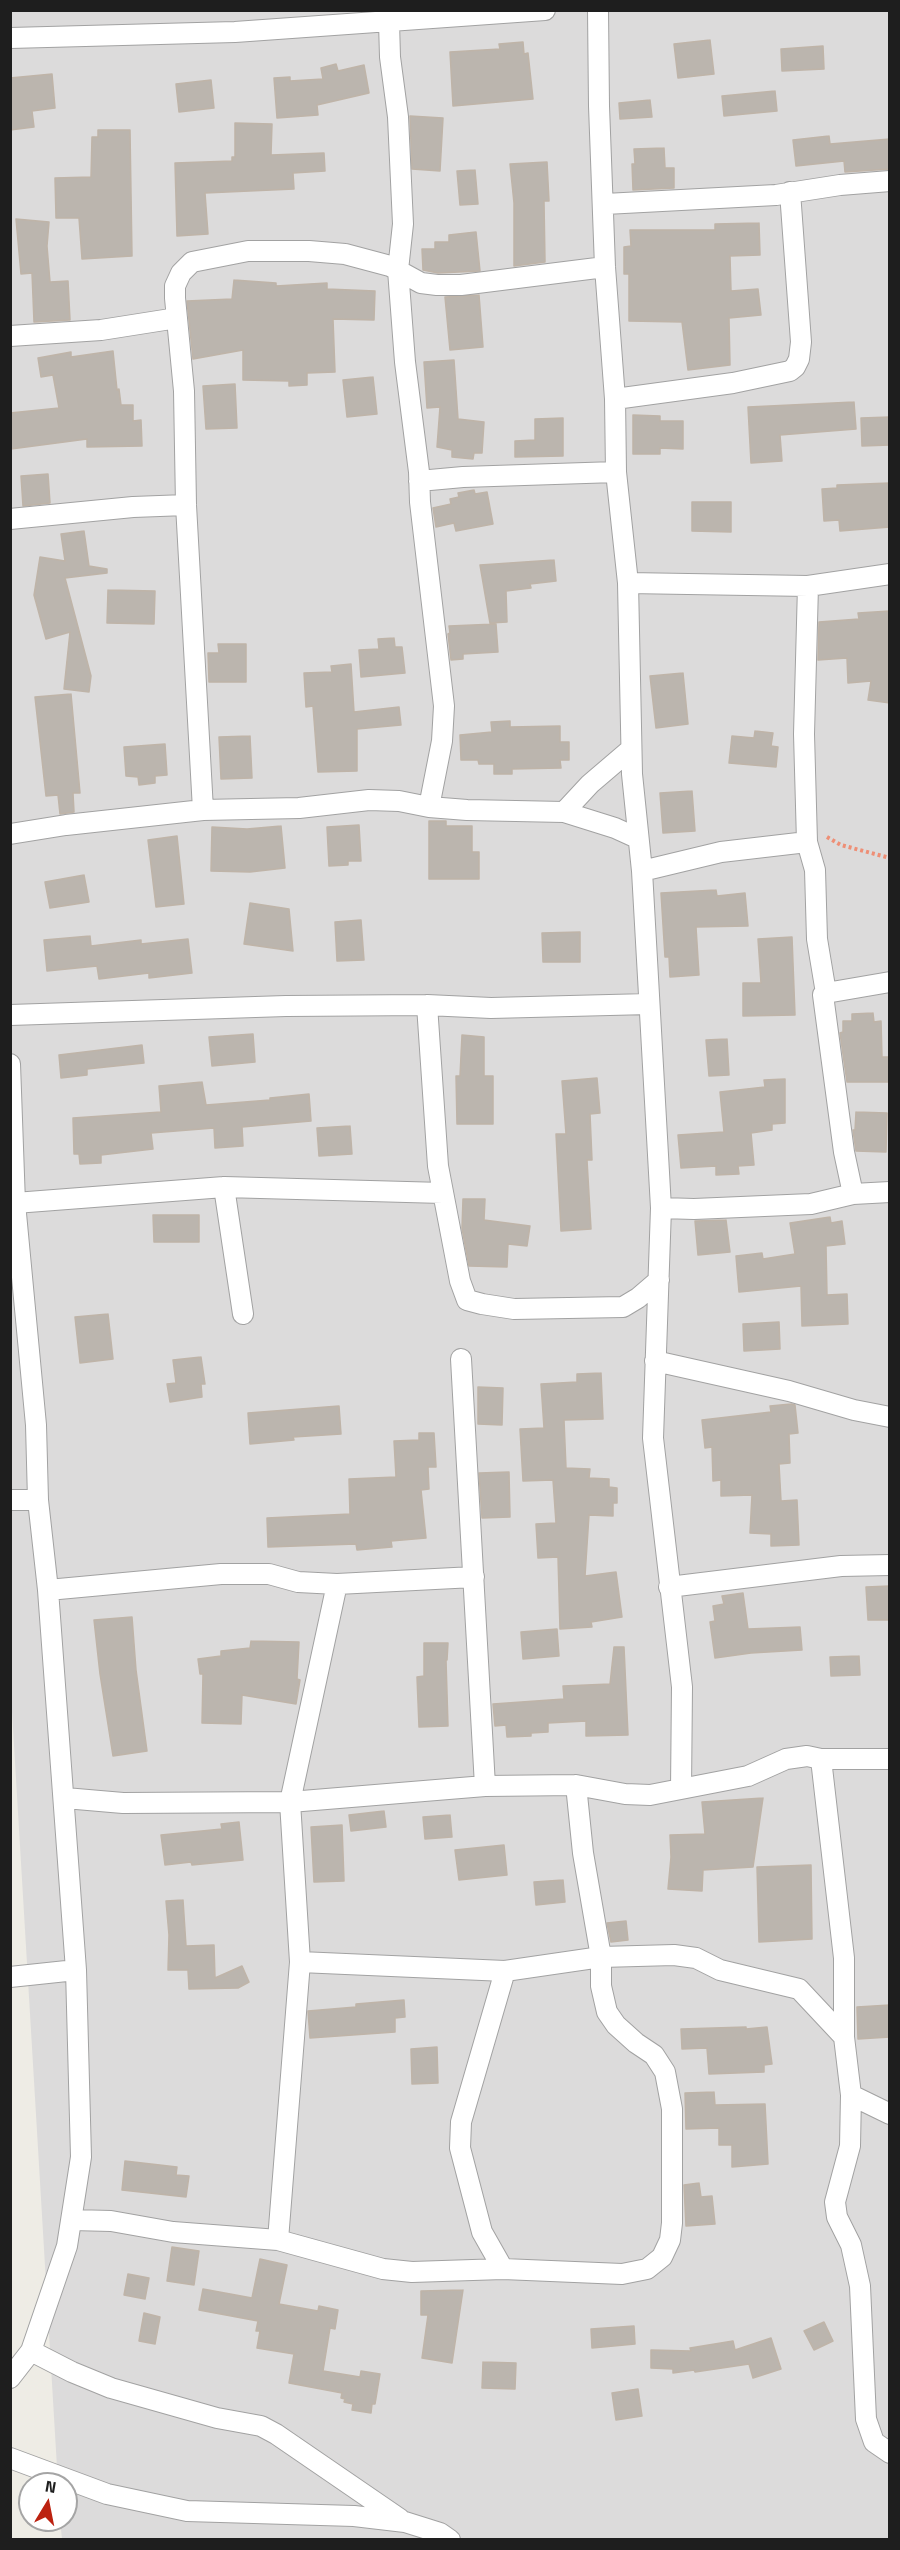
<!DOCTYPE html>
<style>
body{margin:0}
#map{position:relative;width:900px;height:2550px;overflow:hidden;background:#eeece5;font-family:"Titillium Web",sans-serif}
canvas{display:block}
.frame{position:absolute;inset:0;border:12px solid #1e1e1e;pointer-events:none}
.north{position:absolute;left:18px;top:2472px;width:60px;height:60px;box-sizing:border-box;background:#fff;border:2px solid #a5a5a5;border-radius:50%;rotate:10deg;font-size:16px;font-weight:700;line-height:24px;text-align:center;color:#1e1e1e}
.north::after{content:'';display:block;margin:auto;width:21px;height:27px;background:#bc2210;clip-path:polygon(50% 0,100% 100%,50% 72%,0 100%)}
</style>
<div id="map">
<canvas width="900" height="2550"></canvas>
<div class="frame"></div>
<div class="north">N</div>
</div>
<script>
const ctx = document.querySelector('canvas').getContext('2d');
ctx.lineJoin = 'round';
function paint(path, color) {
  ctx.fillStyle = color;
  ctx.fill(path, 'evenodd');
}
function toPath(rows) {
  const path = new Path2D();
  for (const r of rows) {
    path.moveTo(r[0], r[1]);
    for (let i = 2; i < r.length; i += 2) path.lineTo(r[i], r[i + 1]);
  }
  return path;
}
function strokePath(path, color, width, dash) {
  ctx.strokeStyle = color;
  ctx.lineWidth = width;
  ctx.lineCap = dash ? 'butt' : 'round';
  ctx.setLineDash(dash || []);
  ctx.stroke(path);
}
const residential = toPath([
 [10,11,889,11,889,2539,62,2539,60,2520,66,2520,66,2484,58,2484,10,1678]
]);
const building = toPath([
 [710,40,714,74,678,78,674,44,710,40],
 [523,42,524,54,528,53,533,99,453,106,450,52,500,49,499,44,523,42],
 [823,46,824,69,782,71,781,49,823,46],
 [336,64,338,71,364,65,369,93,317,105,318,115,277,118,274,78,290,77,290,81,323,79,321,68,336,64],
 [52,74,55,108,32,111,34,127,10,130,10,78,52,74],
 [211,80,214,108,179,112,176,84,211,80],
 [775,91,777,111,724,116,722,96,775,91],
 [650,100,652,117,620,119,619,103,650,100],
 [410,116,443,118,440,171,412,169,410,116],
 [235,123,272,124,271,155,324,153,325,171,293,173,294,189,205,193,208,234,177,236,175,163,232,161,232,157,235,157,235,123],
 [98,130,130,130,132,256,82,259,79,218,56,218,55,178,91,177,92,137,98,137,98,130],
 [829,136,830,144,890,139,890,169,845,172,844,161,796,166,793,140,829,136],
 [664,148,665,168,674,168,674,188,633,190,632,164,635,164,634,149,664,148],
 [547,162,549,201,544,201,545,262,514,266,514,203,510,164,547,162],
 [475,170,478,204,460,205,457,171,475,170],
 [16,219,49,222,47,246,50,282,68,281,70,320,34,322,32,273,21,274,16,219],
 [759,223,760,255,730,256,731,291,758,289,761,315,729,318,730,365,688,370,682,322,629,321,629,274,624,274,624,247,631,246,630,230,715,230,715,224,759,223],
 [476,232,480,271,438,273,423,270,422,249,435,249,435,242,449,242,449,235,476,232],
 [234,280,276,283,276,286,327,283,327,289,375,291,374,320,333,319,335,372,307,373,307,385,289,386,289,381,243,380,243,350,193,359,187,301,232,299,234,280],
 [479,295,483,347,450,350,445,297,479,295],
 [113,351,117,390,119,389,121,405,133,405,133,421,141,420,142,446,87,447,87,439,11,449,10,413,59,408,53,375,41,377,38,358,71,352,71,357,113,351],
 [454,360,458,419,484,422,482,453,474,453,473,459,452,457,452,450,437,447,440,407,427,408,424,362,454,360],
 [373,377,377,414,347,417,343,380,373,377],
 [235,384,237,428,206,429,203,386,235,384],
 [854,402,856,429,780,435,782,461,751,463,748,407,854,402],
 [633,415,660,416,660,421,683,421,683,449,660,448,660,454,633,454,633,415],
 [890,417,890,445,862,446,861,418,890,417],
 [563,418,563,456,515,457,515,441,535,440,535,419,563,418],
 [48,474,50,503,23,506,21,476,48,474],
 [890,483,890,527,840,531,839,520,824,521,822,489,837,488,837,485,890,483],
 [474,490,475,494,487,492,493,524,456,531,454,523,436,527,433,508,451,504,450,499,459,497,458,493,474,490],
 [692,502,731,502,731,532,692,531,692,502],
 [84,531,89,566,107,569,107,573,65,578,91,676,89,692,64,689,70,632,46,639,34,595,40,557,65,561,61,534,84,531],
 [554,560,556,581,530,584,531,588,506,591,507,622,490,623,480,565,554,560],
 [108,590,155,591,154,624,107,623,108,590],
 [890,611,890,703,868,700,871,681,848,683,847,658,818,660,819,622,859,619,858,613,890,611],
 [496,624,498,652,463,654,463,659,451,660,448,634,450,633,449,626,496,624],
 [394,638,395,647,402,647,405,673,361,677,359,650,379,649,378,639,394,638],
 [218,644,246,644,246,682,209,682,208,653,219,653,218,644],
 [351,664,354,712,399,707,401,725,357,729,357,771,318,772,313,706,306,707,304,673,332,672,331,666,351,664],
 [683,673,688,724,656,728,650,676,683,673],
 [71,694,80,793,73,793,74,812,60,814,58,795,46,796,35,697,71,694],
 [510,721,510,727,560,726,560,742,569,742,569,760,560,760,561,768,512,769,512,774,494,774,494,764,479,764,478,760,461,760,460,735,492,732,491,722,510,721],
 [755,731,773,733,771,746,778,747,776,767,729,763,732,736,754,738,755,731],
 [250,736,252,778,221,779,219,737,250,736],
 [165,744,167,775,155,776,155,783,139,785,138,777,126,776,124,747,165,744],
 [692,791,695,831,663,833,660,793,692,791],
 [429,821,446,821,446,826,472,826,472,852,479,852,479,879,429,879,429,821],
 [359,825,361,861,348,861,348,865,329,866,327,827,359,825],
 [281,826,285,868,250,872,211,871,212,827,247,829,281,826],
 [177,836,184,904,156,907,148,840,177,836],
 [84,875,89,902,50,908,45,882,84,875],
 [716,890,717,896,745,893,748,926,696,927,699,975,670,977,669,957,665,957,661,893,716,890],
 [250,903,289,909,293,951,244,944,250,903],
 [361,920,364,960,337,961,335,922,361,920],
 [580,932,580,962,543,962,542,933,580,932],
 [90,936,91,946,141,940,141,944,188,939,192,973,149,978,149,973,99,979,97,966,47,971,44,940,90,936],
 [792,937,795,1015,743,1016,743,983,761,983,758,939,792,937],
 [873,1013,874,1022,881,1021,882,1057,890,1057,890,1082,847,1082,840,1033,843,1032,843,1021,852,1021,852,1014,873,1013],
 [253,1034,255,1062,212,1066,209,1037,253,1034],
 [462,1035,484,1037,484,1076,493,1076,493,1124,457,1124,456,1076,460,1076,462,1035],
 [727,1039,729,1075,709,1076,706,1040,727,1039],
 [142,1045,144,1063,87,1069,87,1075,61,1078,59,1055,142,1045],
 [597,1078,600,1113,590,1114,592,1160,587,1160,591,1229,561,1231,556,1134,566,1134,562,1081,597,1078],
 [785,1079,785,1123,772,1124,772,1130,751,1133,754,1165,738,1166,739,1174,716,1175,716,1166,681,1168,678,1135,724,1132,720,1092,765,1087,764,1080,785,1079],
 [202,1082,206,1105,270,1100,270,1098,309,1094,311,1121,242,1127,243,1146,215,1148,214,1128,151,1133,153,1149,101,1155,101,1163,80,1164,79,1154,74,1154,73,1118,161,1112,159,1086,202,1082],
 [856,1112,887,1113,886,1152,856,1151,853,1130,855,1130,856,1112],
 [350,1126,352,1154,319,1156,317,1128,350,1126],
 [463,1199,485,1199,484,1220,530,1226,527,1246,508,1244,507,1267,469,1266,462,1228,463,1199],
 [153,1215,199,1215,199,1242,154,1242,153,1215],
 [830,1217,831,1223,842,1221,845,1244,826,1246,827,1295,847,1294,848,1324,802,1326,801,1286,739,1292,736,1256,762,1253,763,1259,795,1254,790,1223,830,1217],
 [726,1220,730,1252,698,1255,695,1221,726,1220],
 [108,1314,113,1359,80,1363,75,1317,108,1314],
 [779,1322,780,1349,744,1351,743,1324,779,1322],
 [201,1357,205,1384,201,1384,202,1397,170,1402,167,1384,176,1383,173,1360,201,1357],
 [601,1373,603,1419,564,1420,566,1468,590,1469,589,1478,609,1479,609,1487,617,1488,617,1503,613,1503,613,1516,589,1515,585,1576,616,1572,622,1617,591,1622,592,1627,560,1629,558,1557,538,1558,536,1524,556,1523,553,1480,523,1481,520,1429,544,1428,541,1384,577,1382,577,1374,601,1373],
 [478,1387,503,1388,502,1425,478,1424,478,1387],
 [791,1404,795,1405,798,1433,789,1434,790,1463,779,1464,781,1501,797,1500,799,1545,771,1546,771,1534,750,1533,752,1495,721,1496,721,1480,713,1481,712,1447,705,1448,702,1420,771,1412,770,1406,791,1404],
 [339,1406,341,1434,293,1437,294,1440,250,1444,248,1413,339,1406],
 [419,1433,434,1433,436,1467,428,1467,429,1489,421,1490,426,1538,391,1541,392,1547,357,1550,356,1544,268,1547,267,1518,350,1514,349,1479,396,1477,394,1441,419,1440,419,1433],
 [509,1472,510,1517,482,1518,479,1473,509,1472],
 [890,1586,890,1620,868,1620,866,1587,890,1586],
 [743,1593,748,1629,800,1627,802,1650,751,1653,715,1658,710,1622,715,1621,713,1606,724,1604,722,1596,743,1593],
 [132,1617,136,1670,147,1751,113,1756,100,1674,94,1620,132,1617],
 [557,1629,559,1656,523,1659,521,1632,557,1629],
 [251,1641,299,1642,297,1679,300,1680,296,1704,242,1695,241,1724,202,1723,203,1674,200,1674,198,1659,221,1656,221,1651,250,1648,251,1641],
 [424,1643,448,1643,447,1660,446,1660,448,1726,419,1727,417,1677,424,1676,424,1643],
 [614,1647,624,1647,628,1735,586,1736,586,1721,548,1723,548,1732,531,1733,531,1736,507,1737,506,1725,495,1726,493,1704,564,1699,563,1686,610,1684,614,1647],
 [859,1656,860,1675,831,1676,830,1657,859,1656],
 [763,1798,753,1867,703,1870,702,1891,668,1889,671,1857,670,1835,705,1834,702,1802,763,1798],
 [384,1811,386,1827,351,1831,349,1815,384,1811],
 [450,1815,452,1837,425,1839,423,1817,450,1815],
 [239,1822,243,1860,192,1865,191,1862,165,1865,161,1835,222,1829,221,1824,239,1822],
 [342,1825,344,1881,314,1882,311,1827,342,1825],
 [504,1845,507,1875,459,1880,455,1850,504,1845],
 [811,1865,812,1939,759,1942,757,1867,811,1865],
 [563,1880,565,1902,536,1905,534,1882,563,1880],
 [183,1900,186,1946,214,1945,215,1978,242,1966,249,1982,238,1988,189,1989,188,1970,168,1970,169,1935,166,1901,183,1900],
 [626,1921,628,1940,611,1942,607,1923,626,1921],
 [404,2000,405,2017,395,2018,395,2032,310,2038,308,2011,356,2007,356,2004,404,2000],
 [890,2005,890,2037,858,2039,857,2007,890,2005],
 [746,2027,746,2029,767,2027,772,2064,764,2065,764,2072,709,2074,707,2048,682,2049,681,2029,746,2027],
 [437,2047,438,2083,412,2084,411,2049,437,2047],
 [714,2092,715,2105,765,2104,768,2164,732,2167,732,2145,719,2145,719,2128,686,2129,685,2093,714,2092],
 [125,2161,177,2167,176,2175,189,2176,186,2197,122,2190,125,2161],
 [699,2183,701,2197,712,2196,715,2224,686,2226,684,2185,699,2183],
 [172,2247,199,2251,194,2285,167,2281,172,2247],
 [260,2259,287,2265,279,2304,318,2311,319,2306,338,2310,335,2329,330,2328,323,2371,360,2377,361,2371,380,2374,375,2404,372,2404,371,2413,352,2410,353,2404,344,2402,345,2399,341,2398,342,2393,289,2383,294,2354,257,2348,260,2331,256,2331,258,2321,199,2310,203,2289,252,2298,260,2259],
 [128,2274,149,2278,145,2299,124,2295,128,2274],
 [463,2290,452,2363,422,2358,428,2315,421,2315,421,2291,463,2290],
 [144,2313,160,2317,155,2344,139,2341,144,2313],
 [824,2322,833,2341,814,2350,804,2331,824,2322],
 [634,2326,635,2344,592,2348,591,2329,634,2326],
 [771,2338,781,2369,753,2378,749,2364,695,2372,694,2370,673,2373,673,2369,651,2368,651,2350,691,2351,690,2348,733,2341,735,2350,771,2338],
 [483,2362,516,2363,515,2389,482,2388,483,2362],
 [638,2389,642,2416,616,2420,612,2393,638,2389]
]);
const path = toPath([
 [827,837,841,845,890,858]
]);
const street = toPath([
 [598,10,599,106,605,267,615,399,616,472,628,583,632,774,642,871,661,1208,653,1438,682,1687,681,1789],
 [389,22,390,57,398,117,403,224,398,270,405,362,419,472,420,502,444,706,442,741,429,807],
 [10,38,235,32,545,10],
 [605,204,776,195,840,185,890,181],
 [10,336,101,330,177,318],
 [615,399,733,383,790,371,795,367,799,359,801,342,790,192],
 [419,481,463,477,616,472],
 [10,519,133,507,186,505],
 [628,583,808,586,890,574],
 [808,586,804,734,807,842,815,870,817,939,826,993,823,995,844,1152,853,1194],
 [203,810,186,505,184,391,175,298,175,286,181,273,192,262,248,251,309,251,345,254,390,266,421,283,437,285,461,285,605,267],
 [564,812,590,784,631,749],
 [10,834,66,825,203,810,299,808,369,800,399,801,429,807,467,810,564,812,615,828,637,838],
 [642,871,721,852,807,842],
 [826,993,890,982],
 [427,1005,438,1166,460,1281,467,1300,482,1304,514,1309,623,1307,638,1298,659,1280],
 [10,1015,286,1006,427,1005,491,1008,649,1004],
 [10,1064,15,1203,36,1425,38,1500,48,1590,76,1970,81,2157,67,2246,31,2351,10,2378],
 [224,1187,243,1314],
 [15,1203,224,1187,443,1193],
 [661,1208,694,1209,811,1204,853,1194,890,1192],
 [461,1359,485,1786],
 [655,1361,789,1391,854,1410,890,1417],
 [10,1500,38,1500],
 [669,1587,841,1566,890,1565],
 [48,1590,221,1574,269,1574,298,1582,337,1584,474,1577],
 [821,1759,844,1958,844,2037,851,2095,850,2146,835,2202,837,2217,851,2245,860,2286,866,2419,874,2442,890,2453],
 [65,1798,123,1803,290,1802,485,1786,576,1785,625,1794,650,1795,748,1776,786,1759,807,1756,821,1759,890,1759],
 [300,1962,505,1971,601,1957,674,1955,696,1958,720,1970,799,1989,844,2037],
 [10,1977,76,1970],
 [851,2095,890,2114],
 [72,2220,111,2221,173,2232,278,2240,383,2269,412,2272,503,2269,622,2274,647,2269,662,2257,670,2240,672,2223,672,2109,665,2072,654,2055,636,2043,616,2025,607,2012,601,1986,601,1957,583,1853,576,1785],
 [278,2240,300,1962,290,1802,337,1584],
 [503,2269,482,2232,460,2148,461,2122,505,1971],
 [31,2351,72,2372,111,2388,217,2418,261,2426,276,2434,400,2519],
 [10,2458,107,2494,187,2511,354,2516,405,2522,440,2533,450,2540]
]);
paint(residential, '#dcdbdb');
paint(building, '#bbb5ae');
strokePath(building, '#bfb4a8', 1.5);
strokePath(street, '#a2a2a2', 22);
strokePath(path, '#ee8f76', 4, [3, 3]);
strokePath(street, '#fff', 20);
</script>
